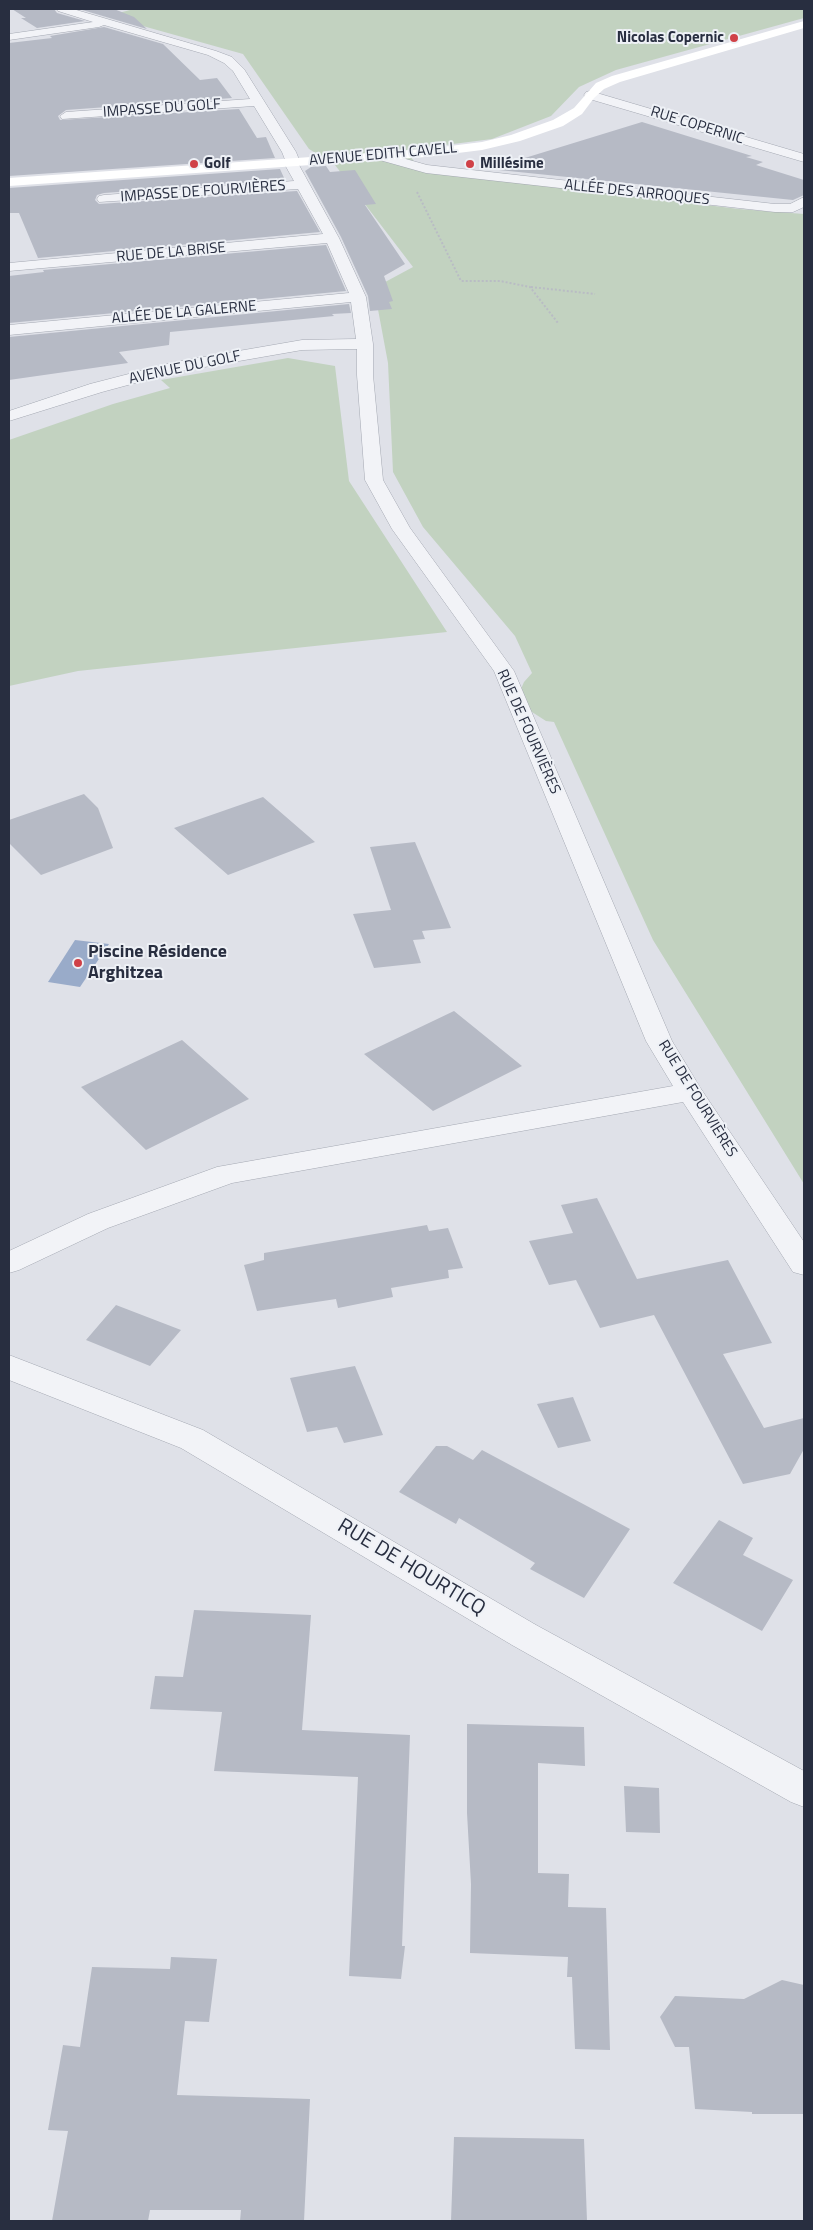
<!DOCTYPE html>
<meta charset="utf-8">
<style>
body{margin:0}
#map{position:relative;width:813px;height:2230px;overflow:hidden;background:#dfe1e8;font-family:"Titillium Web",sans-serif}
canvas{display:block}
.frame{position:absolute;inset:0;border:10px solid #282e40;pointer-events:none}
</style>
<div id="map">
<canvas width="813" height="2230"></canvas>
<div class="frame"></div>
</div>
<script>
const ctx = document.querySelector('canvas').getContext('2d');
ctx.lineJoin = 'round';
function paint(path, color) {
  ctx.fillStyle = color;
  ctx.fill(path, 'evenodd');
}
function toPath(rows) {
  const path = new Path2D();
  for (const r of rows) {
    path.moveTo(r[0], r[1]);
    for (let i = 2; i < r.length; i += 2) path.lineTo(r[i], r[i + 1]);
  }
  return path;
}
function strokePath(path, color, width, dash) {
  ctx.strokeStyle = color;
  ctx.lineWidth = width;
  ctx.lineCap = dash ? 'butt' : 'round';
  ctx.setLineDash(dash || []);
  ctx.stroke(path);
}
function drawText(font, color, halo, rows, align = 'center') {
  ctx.font = font + ' "Titillium Web",sans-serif';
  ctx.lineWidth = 4;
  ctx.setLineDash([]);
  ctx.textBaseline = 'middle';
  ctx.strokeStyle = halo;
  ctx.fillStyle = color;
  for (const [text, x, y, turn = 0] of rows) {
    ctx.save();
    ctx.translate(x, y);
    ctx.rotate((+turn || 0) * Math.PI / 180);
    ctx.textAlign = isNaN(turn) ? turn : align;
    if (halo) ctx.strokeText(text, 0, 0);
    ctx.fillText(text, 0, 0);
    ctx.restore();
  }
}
const green = toPath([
 [134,9,804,9,804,18,616,70,579,87,551,116,492,139,406,150,420,170,739,209,804,214,804,1184,653,940,554,722,546,721,532,712,521,700,520,691,524,682,532,673,515,636,423,527,393,472,388,363,374,288,413,267,335,165,309,149,243,54,107,16],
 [288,358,335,366,349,481,447,632,78,671,9,686,9,440,113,404,170,388,161,380]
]);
const water = toPath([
 [75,940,109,944,80,987,48,982]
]);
const building = toPath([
 [12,9,54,9,57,13,85,21,37,28,21,18,26,18],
 [79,9,114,9,134,17,147,29],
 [104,27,163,44,200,80,217,78,232,98,66,110,58,116,60,120,239,109,257,138,266,137,275,158,9,176,9,43,52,38,50,36],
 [642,122,752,156,746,157,763,162,756,165,804,180,804,195,793,200,489,169],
 [326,166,330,172,355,170,376,204,365,205,405,264,384,276,393,301,389,302,392,309,370,311,368,296,341,237,305,171,311,167],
 [280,169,285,180,104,193,97,195,95,200,99,204,297,191,320,232,38,258,19,213,9,213,9,188],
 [326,245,346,291,9,323,9,276,44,272,43,270],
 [349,304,351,313,332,314,334,316,170,332,169,345,119,352,128,363,9,380,9,337],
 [84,794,98,808,113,848,41,875,9,843,9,820],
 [263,797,315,842,228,875,174,828],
 [415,842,451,928,422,931,425,939,413,940,421,963,374,968,353,914,391,910,370,847],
 [454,1011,522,1066,433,1111,364,1054],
 [182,1040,249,1099,146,1150,81,1087],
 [597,1198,637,1279,728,1260,772,1343,723,1354,764,1428,804,1418,804,1449,790,1474,743,1484,654,1315,600,1328,576,1280,549,1285,529,1241,573,1233,561,1205],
 [427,1225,429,1231,448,1228,463,1268,448,1270,449,1278,391,1288,393,1297,338,1308,336,1299,257,1311,244,1265,264,1260,264,1253],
 [116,1305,181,1330,150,1366,86,1340],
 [355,1366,383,1435,344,1443,337,1427,307,1432,290,1378],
 [573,1397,591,1441,558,1448,537,1404],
 [436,1446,447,1446,473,1460,482,1450,630,1529,584,1598,530,1569,535,1563,459,1518,456,1524,399,1492],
 [719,1520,753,1538,743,1555,793,1580,762,1631,673,1583],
 [194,1610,311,1615,302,1730,410,1735,402,1946,405,1946,401,1979,349,1976,358,1777,214,1771,222,1712,150,1709,155,1676,183,1677],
 [467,1724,584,1727,585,1766,538,1763,538,1873,569,1874,568,1907,606,1908,610,2050,575,2049,572,1977,567,1977,568,1957,470,1953,471,1884,467,1813],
 [624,1786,659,1788,660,1833,626,1832],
 [171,1957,217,1959,209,2022,185,2021,177,2095,310,2099,304,2221,240,2221,241,2210,150,2210,148,2221,52,2221,68,2131,48,2130,63,2045,80,2047,92,1967,170,1969],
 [782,1980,804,1985,804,2114,752,2114,752,2112,695,2109,689,2047,675,2047,660,2017,675,1996,744,1999],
 [454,2137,584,2139,587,2221,451,2221]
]);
const path = toPath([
 [417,192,461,281,500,281,530,287,558,323],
 [531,287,595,294]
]);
const street = toPath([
 [56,9,73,9,216,51,232,57,244,69,296,152,300,162,299,165,339,238,366,297,373,344,373,375,383,480,410,528,514,671,672,1041,701,1089,804,1242,804,1275,793,1272,683,1102,232,1183,108,1228,19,1270,9,1273,9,1251,88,1214,217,1167,673,1086,646,1041,494,671,392,529,365,480,357,375,357,349,302,350,176,372,102,392,9,421,9,411,90,384,175,362,302,340,356,339,351,302,9,335,9,325,349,293,327,243,9,271,9,263,323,234,298,189,99,202,97,199,99,196,104,195,294,181,285,165,286,162,282,152,254,106,62,119,60,116,66,112,250,99,233,71,224,63,208,55,104,25,99,27,9,40,9,34,93,22,58,11,56,9],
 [590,91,804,154,804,162,586,98,584,95,586,92,590,91],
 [381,152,427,165,775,204,790,204,804,197,804,207,793,212,775,212,426,173,376,159,374,156,381,152],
 [9,1355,203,1430,536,1625,804,1771,804,1807,791,1802,512,1645,181,1448,9,1380,9,1355]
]);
const secondary = toPath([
 [804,21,804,28,620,82,604,89,594,98,582,114,563,126,520,141,482,150,426,157,9,186,9,178,426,149,482,142,511,135,553,120,574,108,596,83,612,76,804,21]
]);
const markers = [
 [734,38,5,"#d04147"],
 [194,164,5,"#d04147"],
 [470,164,5,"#d04147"],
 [78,963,5,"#d04147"]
];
const farPoinames = [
 ["Nicolas Copernic",724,38,"right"],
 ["Golf",204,164],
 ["Millésime",480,164]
];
const farStreetnames = [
 ["IMPASSE DU GOLF",162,109,-4],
 ["RUE COPERNIC",697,126,17],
 ["AVENUE EDITH CAVELL",383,155,-5],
 ["IMPASSE DE FOURVIÈRES",203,192,-4],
 ["ALLÉE DES ARROQUES",637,193,6],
 ["RUE DE LA BRISE",171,253,-5],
 ["ALLÉE DE LA GALERNE",184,313,-5],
 ["AVENUE DU GOLF",185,368,-12],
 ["RUE DE FOURVIÈRES",528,732,66],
 ["RUE DE FOURVIÈRES",697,1099,58]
];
const poiNames = [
 ["Piscine Résidence",88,953],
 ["Arghitzea",88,974]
];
const nearStreetnames = [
 ["RUE DE HOURTICQ",411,1568,31]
];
paint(green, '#c2d2c0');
paint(water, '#99abc9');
paint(building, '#b6bac5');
strokePath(street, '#a4a8b2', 1);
strokePath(path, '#b9bcc4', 2, [2, 2]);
paint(street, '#f2f3f7');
paint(secondary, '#fff');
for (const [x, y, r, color] of markers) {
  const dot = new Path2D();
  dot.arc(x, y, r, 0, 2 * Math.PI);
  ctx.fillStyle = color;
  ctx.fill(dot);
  strokePath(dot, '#eef1f6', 2);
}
drawText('bold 15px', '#282e40', '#eef1f6', farPoinames, 'left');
drawText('15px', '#282e40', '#eef1f6', farStreetnames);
drawText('bold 18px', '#282e40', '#eef1f6', poiNames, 'left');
drawText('21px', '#282e40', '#eef1f6', nearStreetnames);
</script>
